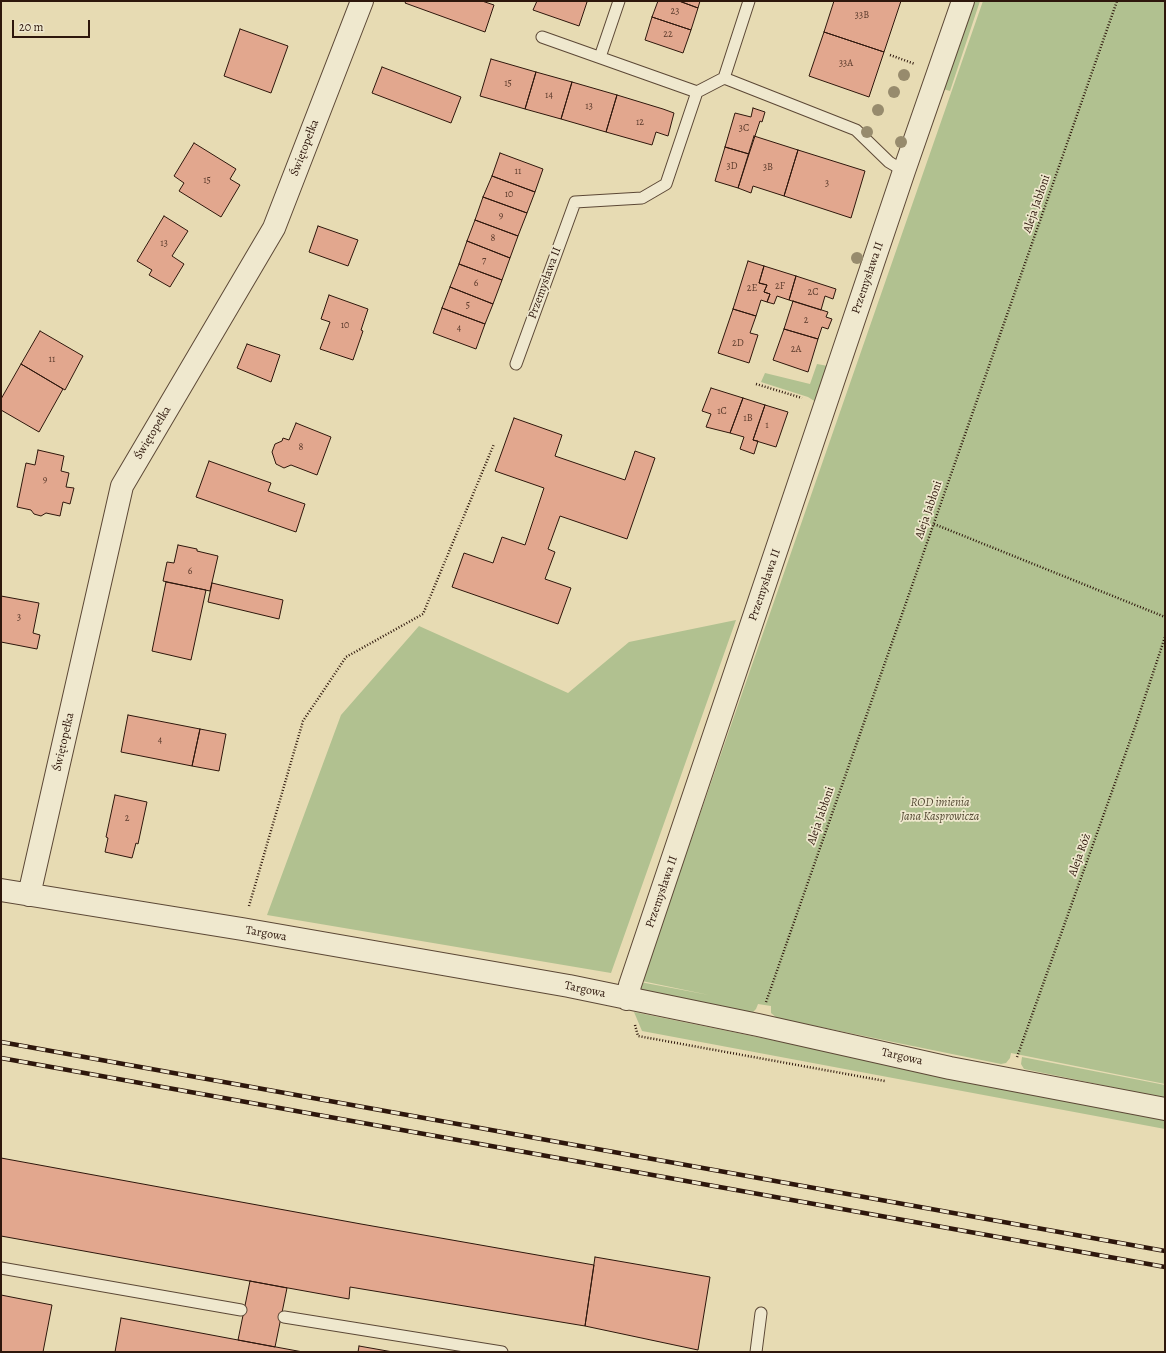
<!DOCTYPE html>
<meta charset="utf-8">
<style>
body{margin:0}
#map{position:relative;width:1166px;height:1353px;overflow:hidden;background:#e7dbb3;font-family:Alegreya,serif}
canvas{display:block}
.frame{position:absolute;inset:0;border:2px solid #2e170c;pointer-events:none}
.scale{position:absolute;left:12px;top:20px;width:78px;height:18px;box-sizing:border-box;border:2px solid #2e170c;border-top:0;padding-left:5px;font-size:12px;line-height:14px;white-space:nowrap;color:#2e170c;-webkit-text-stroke:3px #efe8ce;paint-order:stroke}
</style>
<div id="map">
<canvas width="1166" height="1353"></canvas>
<div class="frame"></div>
<div class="scale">20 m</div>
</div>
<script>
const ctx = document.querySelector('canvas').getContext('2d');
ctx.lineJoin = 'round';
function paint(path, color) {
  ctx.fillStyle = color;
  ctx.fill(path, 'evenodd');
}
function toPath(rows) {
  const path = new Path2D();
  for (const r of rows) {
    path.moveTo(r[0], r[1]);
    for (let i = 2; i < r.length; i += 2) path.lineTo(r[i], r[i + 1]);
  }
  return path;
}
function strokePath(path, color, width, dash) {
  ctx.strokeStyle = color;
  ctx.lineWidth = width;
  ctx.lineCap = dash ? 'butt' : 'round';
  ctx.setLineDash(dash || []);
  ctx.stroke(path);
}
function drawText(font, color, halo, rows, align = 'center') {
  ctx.font = font + ' Alegreya,serif';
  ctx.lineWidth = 3.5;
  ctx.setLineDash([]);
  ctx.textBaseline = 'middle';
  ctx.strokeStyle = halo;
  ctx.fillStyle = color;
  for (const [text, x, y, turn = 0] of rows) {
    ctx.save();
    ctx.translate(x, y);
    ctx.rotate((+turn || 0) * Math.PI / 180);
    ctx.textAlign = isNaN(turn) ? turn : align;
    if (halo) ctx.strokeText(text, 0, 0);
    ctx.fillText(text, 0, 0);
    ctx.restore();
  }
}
const green = toPath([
 [973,1,980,1,950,91,943,89],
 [983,1,1165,1,1165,1084,1011,1053,1010,1058,1006,1063,1001,1064,893,1042,777,1018,771,1013,771,1006,758,1004,756,1009,753,1012,644,995,639,990,640,982,709,995,642,981],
 [817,364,828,366,816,402,808,397,761,382,765,373,810,384],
 [736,620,611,973,267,915,341,715,419,626,568,693,629,642],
 [634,1012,1165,1120,1165,1129,642,1031],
 [1022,1057,1165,1085,1165,1098,1024,1069,1021,1064]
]);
const building = toPath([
 [406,1,482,1,494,5,485,32,405,3,406,1],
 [537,1,584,1,587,2,579,26,533,10,537,1],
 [658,1,679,1,698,8,691,30,652,17,658,1],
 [679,1,700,1,698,8,679,1],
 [834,1,901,1,884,52,824,32,834,1],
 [652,17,691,30,683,53,645,40,652,17],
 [240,29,288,46,271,93,224,76,240,29],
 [824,32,884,52,869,97,809,76,824,32],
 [491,59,536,72,525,109,480,96,491,59],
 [382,67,461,97,451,123,372,93,382,67],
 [536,72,572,82,561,119,525,109,536,72],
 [572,82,617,95,606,132,561,119,572,82],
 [617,95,663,109,674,113,668,136,656,132,652,145,606,132,617,95],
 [753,108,765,112,762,122,760,121,749,154,725,147,735,113,751,117,753,108],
 [754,136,798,150,784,196,753,186,751,193,738,188,754,136],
 [194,143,236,169,230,179,240,185,221,217,179,191,184,183,174,176,194,143],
 [725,147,749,154,738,188,715,181,725,147],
 [798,150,865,171,851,218,784,196,798,150],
 [500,153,543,169,535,192,492,176,500,153],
 [492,176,535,192,527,213,483,197,492,176],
 [483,197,527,213,518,236,475,220,483,197],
 [164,216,188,231,172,256,184,264,170,287,149,275,152,270,137,261,164,216],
 [475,220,518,236,510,258,467,241,475,220],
 [318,226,358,240,348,266,309,252,318,226],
 [467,241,510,258,502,280,459,264,467,241],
 [748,261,764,266,759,283,767,285,764,292,770,294,767,302,761,300,756,316,733,309,748,261],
 [459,264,502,280,493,304,450,287,459,264],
 [764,266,796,276,789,300,777,296,774,304,767,302,770,294,764,292,767,285,759,283,764,266],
 [796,276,836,289,833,299,825,296,821,310,789,300,796,276],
 [450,287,493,304,485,324,442,308,450,287],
 [329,295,368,309,361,330,363,331,353,360,320,349,330,322,321,319,329,295],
 [793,301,828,312,826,317,832,319,828,329,822,327,818,339,784,329,793,301],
 [442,308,485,324,476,349,433,333,442,308],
 [733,309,756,316,750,333,758,335,749,363,718,353,733,309],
 [784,329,818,339,808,372,773,360,784,329],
 [40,331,83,356,65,390,21,364,40,331],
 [247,344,280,355,271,382,237,368,247,344],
 [21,364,63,389,39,432,1,410,1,399,21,364],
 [711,388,743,398,730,433,706,427,711,414,702,411,711,388],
 [743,398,765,405,753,440,758,441,754,454,740,449,744,437,730,433,743,398],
 [765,405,788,412,776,447,753,440,765,405],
 [514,418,562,435,555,456,625,480,635,451,655,458,627,539,560,516,548,549,555,552,545,579,571,588,558,624,452,587,464,553,493,563,502,537,525,545,544,488,495,471,514,418],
 [296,423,331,437,317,475,291,465,284,468,276,464,272,452,275,444,282,441,283,438,289,440,296,423],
 [38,450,64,456,61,471,69,473,66,487,74,488,70,504,63,502,60,516,46,513,41,516,34,514,31,510,17,507,26,463,35,465,38,450],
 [209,461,271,483,268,491,305,504,296,532,196,497,209,461],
 [178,545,197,549,197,551,218,556,210,591,163,581,167,562,174,563,178,545],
 [166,582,206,590,191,660,152,651,166,582],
 [212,583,283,600,279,619,208,602,212,583],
 [1,596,39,603,33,633,40,635,37,649,1,642,1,596],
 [128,715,200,729,192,766,121,752,128,715],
 [200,729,226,734,219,771,192,766,200,729],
 [115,795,147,802,138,844,136,843,132,858,105,852,108,838,106,837,115,795],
 [1,1158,361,1224,594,1265,585,1326,350,1287,349,1299,1,1236,1,1158],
 [595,1257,710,1277,698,1350,585,1326,595,1257],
 [250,1281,287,1288,275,1347,238,1340,250,1281],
 [1,1295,52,1305,43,1352,1,1352,1,1295],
 [121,1318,238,1340,303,1352,115,1352,121,1318],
 [359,1346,393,1352,358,1352,359,1346]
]);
const path = toPath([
 [890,55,915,64],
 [756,384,802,398],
 [934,524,1165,617],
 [249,906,303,721,346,657,423,614,494,444],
 [766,1002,1117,1],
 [635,1025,638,1036,885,1081],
 [1017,1057,1135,727,1165,637]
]);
const lane = toPath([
 [542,37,697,92],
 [600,57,619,1],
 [724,78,856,130,889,162,904,171],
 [516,364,575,202,642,198,666,184,697,92,724,78,749,1],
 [1,1268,241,1310],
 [284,1317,502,1352],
 [756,1352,761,1313]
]);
const street = toPath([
 [1,890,242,929,569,986,758,1025,950,1068,1165,1109],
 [29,895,122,486,274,228,362,1],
 [627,999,630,985,904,171,963,1]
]);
const rail = toPath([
 [1,1042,1165,1251],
 [1,1058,1165,1267]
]);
const trees = [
 [904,75],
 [894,92],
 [878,110],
 [867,132],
 [901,142],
 [857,258]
];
const numberNames = [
 ["23",675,12],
 ["33B",862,16],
 ["22",668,35],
 ["33A",846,64],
 ["15",508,84],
 ["14",549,96],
 ["13",589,107],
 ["12",640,123],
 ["3C",744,129],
 ["3D",732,167],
 ["3B",768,168],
 ["11",518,172],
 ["15",207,181],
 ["3",827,184],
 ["10",509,195],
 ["9",501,216],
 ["8",493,239],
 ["13",164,244],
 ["7",484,261],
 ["6",476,284],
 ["2F",780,287],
 ["2E",752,289],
 ["2C",813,293],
 ["5",468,306],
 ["2",806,321],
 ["10",345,326],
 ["4",459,329],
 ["2D",738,344],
 ["2A",796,350],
 ["11",52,360],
 ["1C",722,412],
 ["1B",748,419],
 ["1",767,426],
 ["8",301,448],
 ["9",45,480],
 ["6",190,572],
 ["3",19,618],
 ["4",160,741],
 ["2",127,819]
];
const streetNames = [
 ["Świętopełka",305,148,-69],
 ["Aleja Jabłoni",1037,204,-71],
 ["Przemysława II",868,278,-71],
 ["Przemysława II",545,283,-70],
 ["Świętopełka",153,433,-59],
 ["Aleja Jabłoni",929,510,-71],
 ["Przemysława II",765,585,-71],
 ["Świętopełka",64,742,-77],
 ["Aleja Jabłoni",821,816,-71],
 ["Aleja Róż",1080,855,-70],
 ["Przemysława II",662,892,-71],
 ["Targowa",266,934,10],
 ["Targowa",585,990,12],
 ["Targowa",902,1057,13]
];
const parkNames = [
 ["ROD imienia",940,803],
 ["Jana Kasprowicza",940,817]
];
paint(green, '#b1c190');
paint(building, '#e2a78e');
strokePath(building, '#2e170c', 1);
strokePath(lane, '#5c4836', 13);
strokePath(street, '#5c4836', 24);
strokePath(path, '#2e170c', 2.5, [1, 2]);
strokePath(lane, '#efe8ce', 11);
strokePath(street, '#efe8ce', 22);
strokePath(rail, '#2e170c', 4.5);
strokePath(rail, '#efe8ce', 3, [9]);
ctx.fillStyle = '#978b6d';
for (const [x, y] of trees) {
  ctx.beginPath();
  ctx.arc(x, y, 6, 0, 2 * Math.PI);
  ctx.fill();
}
drawText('10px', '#5b3b2c', null, numberNames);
drawText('12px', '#2e170c', '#efe8ce', streetNames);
drawText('italic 12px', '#554a34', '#efe8ce', parkNames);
</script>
